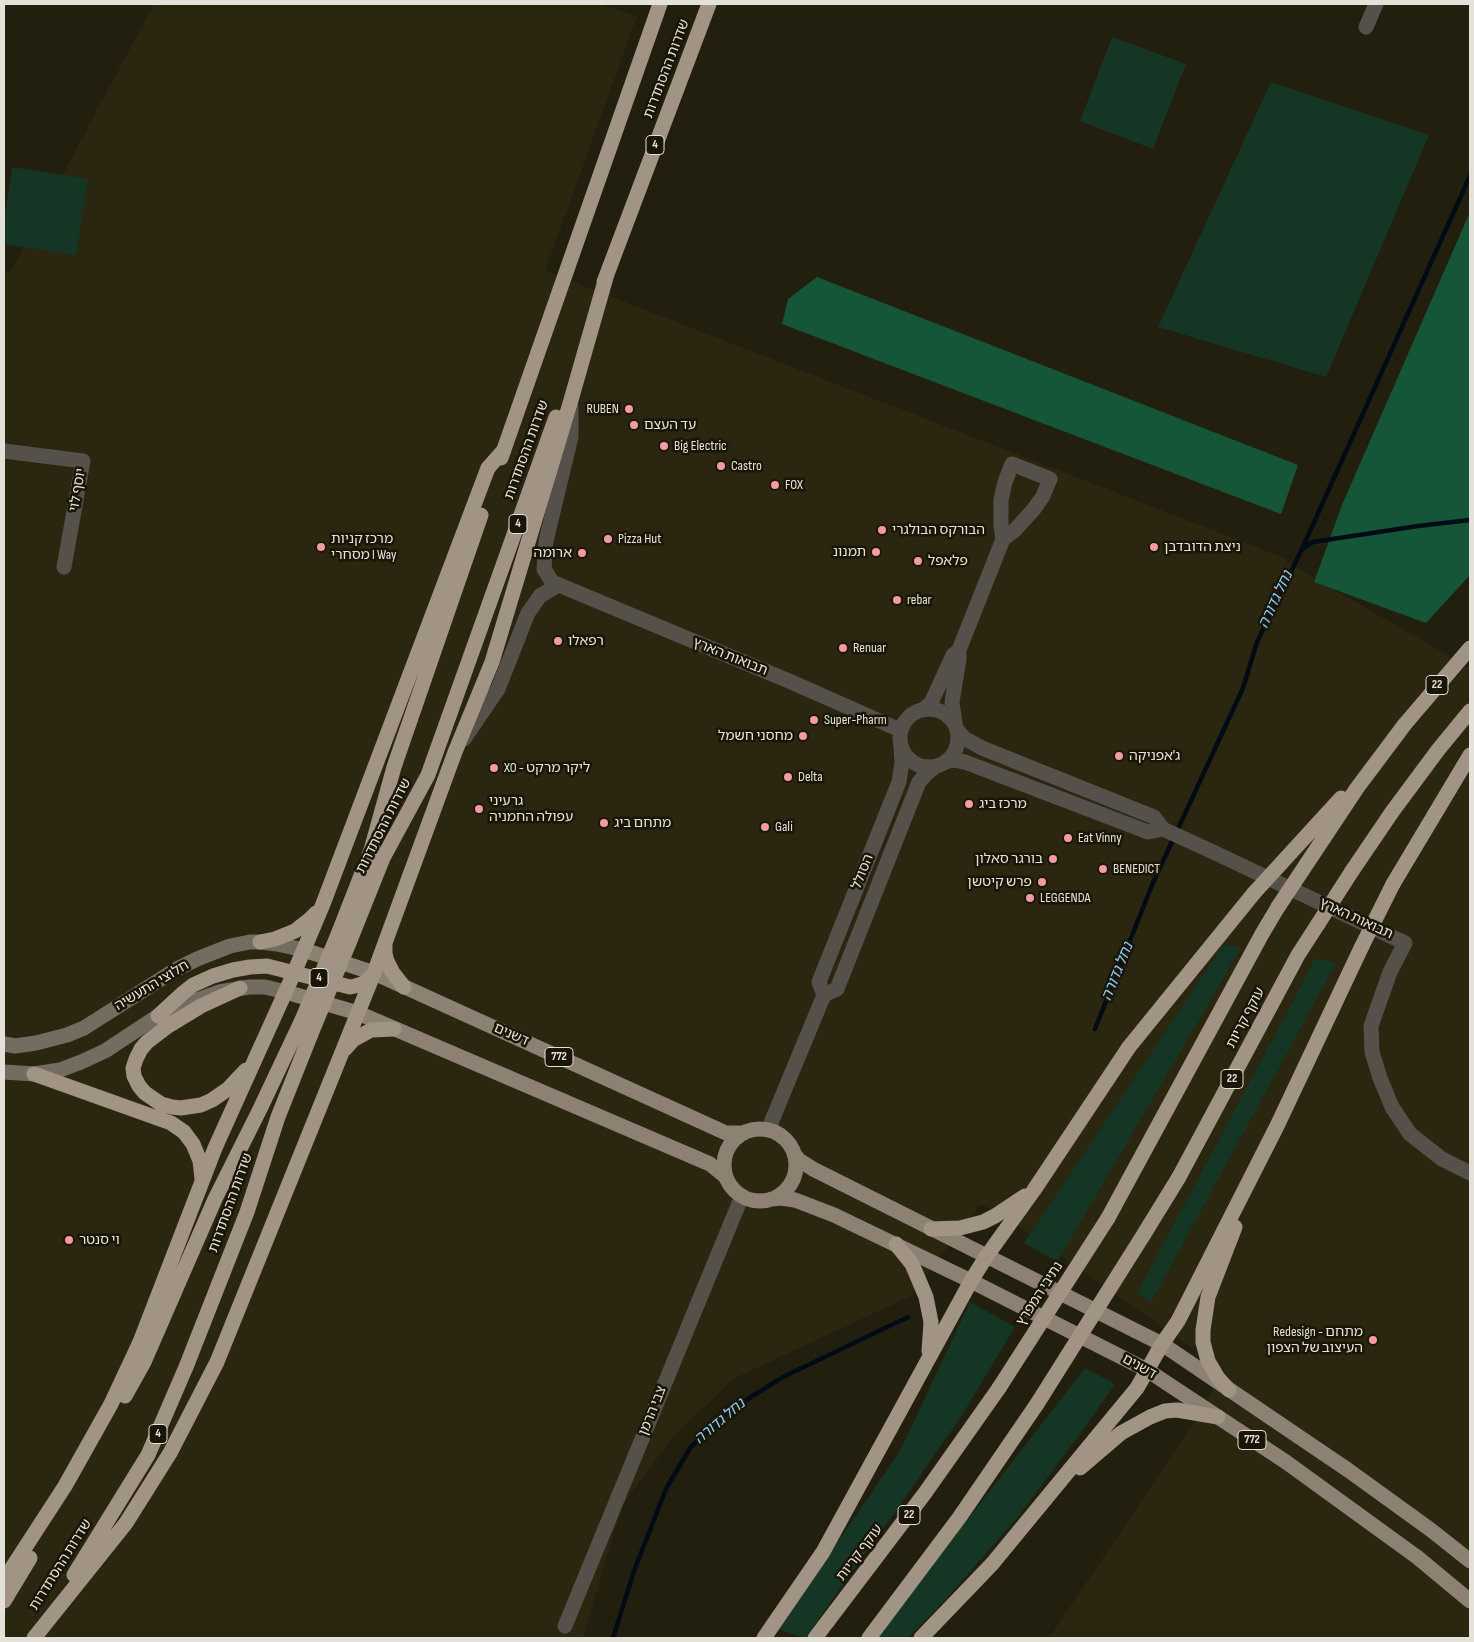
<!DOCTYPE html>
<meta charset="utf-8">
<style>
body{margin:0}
#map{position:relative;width:1474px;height:1642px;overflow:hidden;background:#231f0f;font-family:"Sofia Sans Condensed",sans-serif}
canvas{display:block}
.frame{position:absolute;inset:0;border:5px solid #e4e2d8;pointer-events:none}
</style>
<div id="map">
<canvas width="1474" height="1642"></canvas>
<div class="frame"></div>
</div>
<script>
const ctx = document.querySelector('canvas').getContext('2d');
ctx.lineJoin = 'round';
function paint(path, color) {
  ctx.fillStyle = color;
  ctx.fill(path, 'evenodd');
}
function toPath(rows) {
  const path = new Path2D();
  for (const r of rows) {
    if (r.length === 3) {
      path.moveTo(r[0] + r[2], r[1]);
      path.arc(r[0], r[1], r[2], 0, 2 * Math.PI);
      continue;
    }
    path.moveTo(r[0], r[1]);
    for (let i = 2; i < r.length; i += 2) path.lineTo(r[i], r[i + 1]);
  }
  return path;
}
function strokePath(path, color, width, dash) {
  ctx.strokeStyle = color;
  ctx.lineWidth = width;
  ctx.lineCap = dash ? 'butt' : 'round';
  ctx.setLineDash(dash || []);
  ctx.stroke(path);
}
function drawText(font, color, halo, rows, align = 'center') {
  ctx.font = font + ' "Sofia Sans Condensed","Noto Sans Hebrew",sans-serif';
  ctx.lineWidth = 5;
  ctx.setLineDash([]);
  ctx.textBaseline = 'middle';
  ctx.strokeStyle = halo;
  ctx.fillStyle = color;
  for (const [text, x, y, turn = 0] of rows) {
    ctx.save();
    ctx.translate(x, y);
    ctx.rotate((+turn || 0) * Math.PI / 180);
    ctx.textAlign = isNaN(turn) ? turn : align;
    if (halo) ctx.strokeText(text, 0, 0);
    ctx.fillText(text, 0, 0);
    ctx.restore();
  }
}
const built = toPath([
 [154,4,598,4,637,16,545,271,1287,559,1286,562,1470,668,1470,1638,1049,1638,1193,1424,1225,1371,1001,1214,980,1204,911,1296,733,1379,671,1439,622,1506,583,1638,4,1638,4,273,10,273]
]);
const green = toPath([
 [1112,37,1186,64,1153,149,1080,121],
 [1271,82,1429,135,1326,377,1158,327],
 [12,167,88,179,76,255,4,244,4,221],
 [1224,944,1241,948,1057,1262,1024,1243],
 [1316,958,1336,963,1151,1302,1137,1293],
 [970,1302,1015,1327,964,1412,909,1492,805,1638,778,1629,900,1451],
 [1085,1368,1115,1384,1078,1437,1017,1518,946,1599,908,1638,876,1638]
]);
const forest = toPath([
 [1470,212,1470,575,1426,623,1314,582,1342,505],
 [817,277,1298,465,1281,514,782,324,788,299]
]);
const stream = toPath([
 [1303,548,1313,542,1418,526,1470,520],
 [1095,1029,1152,885,1243,688,1257,642,1302,549,1470,176],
 [613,1638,634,1571,666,1489,690,1448,730,1410,783,1377,908,1317]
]);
const street = toPath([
 [1366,27,1376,4],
 [571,407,571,437,546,541,544,569,552,582,789,681,900,730],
 [4,451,83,461,64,567],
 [1012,464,1050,479,1043,496,1034,509,1014,531,1003,539,1001,527,1001,500,1005,482,1012,464],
 [925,708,931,703,953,655,958,651],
 [929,738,29],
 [955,723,952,702,959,659,959,650,1003,539],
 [958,731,964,738,982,748,1154,817,1163,829],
 [464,739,498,689,528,613,540,596,558,585],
 [945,762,954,760,965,762,1148,832,1163,829,1211,851,1405,943,1390,972,1371,1026,1372,1052,1380,1078,1392,1107,1410,1134,1442,1159,1470,1173],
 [824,995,837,989,919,782,927,773,936,766],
 [768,1130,824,995,819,982,899,782,902,762,901,747],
 [565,1626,742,1196]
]);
const secondary = toPath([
 [4,1044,15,1046,36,1043,67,1035,84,1028,175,970,197,959,230,946,250,942,260,942,277,944,304,950],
 [4,1072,34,1074,60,1070,81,1062,105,1051,158,1016,180,1006,219,992,249,987,265,987,286,992]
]);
const primary = toPath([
 [304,950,374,973,726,1133,744,1133],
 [286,992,358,1013,710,1164,726,1177],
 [760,1165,36],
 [794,1154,799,1160,813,1169,1162,1344,1348,1470,1431,1530,1470,1561],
 [772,1199,781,1198,795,1200,834,1215,971,1281,1147,1370,1286,1462,1417,1557,1470,1601]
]);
const highway = toPath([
 [604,282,709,4],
 [501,458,660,4],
 [1405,724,1470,648],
 [1352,871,1392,812,1438,750,1470,711],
 [1393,884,1470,755],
 [337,937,371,850,394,767,481,515],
 [260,942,275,939,295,931,309,920,316,913],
 [349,943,383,858,428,775,556,417],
 [385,946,385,954,387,961,393,973,404,987],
 [240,988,201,1006,168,1026,147,1042,141,1049,136,1059,133,1068,134,1076,139,1086,145,1093,161,1104,172,1107,181,1108,201,1105,212,1100,228,1089,246,1070],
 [158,1016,183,993,193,985,213,976,233,970,250,967,267,966,350,987,355,986,364,983,374,974],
 [345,1049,353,1040,371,1030,394,1029],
 [34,1074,171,1123,184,1132,193,1144,200,1161,202,1179],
 [1108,1218,1262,934,1278,907],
 [931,1229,960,1228,983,1222,995,1216,1025,1196],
 [1144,1234,1179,1177,1298,955,1318,924],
 [896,1244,912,1264,926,1297,931,1322,929,1351],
 [1229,1390,1218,1378,1208,1361,1203,1342,1203,1330,1208,1297,1235,1227],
 [125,1396,144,1362,215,1199,260,1109,302,1020],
 [1080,1468,1121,1433,1150,1417,1165,1411,1177,1410,1218,1417],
 [74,1575,148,1455,186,1367,247,1212,278,1117,315,1024],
 [4,1580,65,1486,111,1404,140,1342,215,1148,294,973,323,904,488,468,504,450],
 [4,1601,30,1558],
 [34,1638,126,1523,170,1453,217,1362,374,973,455,752,492,662,571,400,607,274],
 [764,1638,823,1552,971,1281,986,1257,1034,1190,1129,1047,1254,893],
 [815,1638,925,1493,999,1388],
 [869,1638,959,1518,1037,1404],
 [921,1638,992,1564,1137,1388,1162,1344,1178,1321,1277,1126,1362,946]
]);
const highwayBridge = toPath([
 [1254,893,1341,798],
 [1278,907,1357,788,1405,724],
 [1318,924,1352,871],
 [1362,946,1393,884],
 [302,1020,337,937],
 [315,1024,349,943],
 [999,1388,1108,1218],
 [1037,1404,1144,1234]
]);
const markers = [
 [629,409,5,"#f49aa5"],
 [634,425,5,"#f49aa5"],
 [664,446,5,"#f49aa5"],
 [721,466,5,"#f49aa5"],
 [775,485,5,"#f49aa5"],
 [882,530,5,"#f49aa5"],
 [608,539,5,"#f49aa5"],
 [321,547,5,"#f49aa5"],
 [1154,547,5,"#f49aa5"],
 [876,552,5,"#f49aa5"],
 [582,553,5,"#f49aa5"],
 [918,561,5,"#f49aa5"],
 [897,600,5,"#f49aa5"],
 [558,641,5,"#f49aa5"],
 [843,648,5,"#f49aa5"],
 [814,720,5,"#f49aa5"],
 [803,736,5,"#f49aa5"],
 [1119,756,5,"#f49aa5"],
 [494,768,5,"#f49aa5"],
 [788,777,5,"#f49aa5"],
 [969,804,5,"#f49aa5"],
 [479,809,5,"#f49aa5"],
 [604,823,5,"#f49aa5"],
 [765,827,5,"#f49aa5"],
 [1068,838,5,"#f49aa5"],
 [1053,859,5,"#f49aa5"],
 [1103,869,5,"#f49aa5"],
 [1042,882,5,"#f49aa5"],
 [1030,898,5,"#f49aa5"],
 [69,1240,5,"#f49aa5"],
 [1373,1340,5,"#f49aa5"]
];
const shields = [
 [655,145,18],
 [518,524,18],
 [1437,685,22],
 [319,978,18],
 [559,1057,28],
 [1232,1079,22],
 [158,1434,18],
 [1252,1440,28],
 [909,1515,22]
];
const shieldNames = [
 ["4",655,145],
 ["4",518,524],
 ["22",1437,685],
 ["4",319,978],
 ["772",559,1057],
 ["22",1232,1079],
 ["4",158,1434],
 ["772",1252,1440],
 ["22",909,1515]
];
const streetNames = [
 ["שדרות ההסתדרות",667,69,-69],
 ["שדרות ההסתדרות",527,450,-70],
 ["יוסף לוי",78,490,-80],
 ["תבואות הארץ",730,657,22],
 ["שדרות ההסתדרות",384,826,-63],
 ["הסולל",863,872,-68],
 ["תבואות הארץ",1356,919,25],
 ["חלוצי התעשיה",152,986,-31],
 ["עוקף קריות",1246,1018,-62],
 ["דשנים",511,1035,24],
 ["שדרות ההסתדרות",231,1203,-70],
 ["נתיבי המפרץ",1040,1294,-57],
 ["דשנים",1139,1367,29],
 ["צבי הרמן",653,1411,-68],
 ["עוקף קריות",860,1553,-53],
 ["שדרות ההסתדרות",61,1565,-58]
];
const poiNames = [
 ["RUBEN",619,409,"right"],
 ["עד העצם",644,425],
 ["Big Electric",674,446],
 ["Castro",731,466],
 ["FOX",785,485],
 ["הבורקס הבולגרי",892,530],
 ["מרכז קניות",331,539],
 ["מסחרי I Way",331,555],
 ["Pizza Hut",618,539],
 ["ניצת הדובדבן",1164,547],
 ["תמנונ",866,552,"right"],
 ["ארומה",572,553,"right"],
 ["פלאפל",928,561],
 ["rebar",907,600],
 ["רפאלו",568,641],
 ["Renuar",853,648],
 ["Super-Pharm",824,720],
 ["מחסני חשמל",793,736,"right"],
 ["ג'אפניקה",1129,756],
 ["XO - ליקר מרקט",504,768],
 ["Delta",798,777],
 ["גרעיני",489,801],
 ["עפולה החמניה",489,817],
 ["מרכז ביג",979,804],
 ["מתחם ביג",614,823],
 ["Gali",775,827],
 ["Eat Vinny",1078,838],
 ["בורגר סאלון",1043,859,"right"],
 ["BENEDICT",1113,869],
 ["פרש קיטשן",1032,882,"right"],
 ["LEGGENDA",1040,898],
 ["וי סנטר",79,1240],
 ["Redesign - מתחם",1363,1332,"right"],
 ["העיצוב של הצפון",1363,1348,"right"]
];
const waterNames = [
 ["נחל גדורה",1276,600,-65],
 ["נחל גדורה",1118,972,-68],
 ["נחל גדורה",720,1422,-40]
];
paint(built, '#2b260f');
paint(green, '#153525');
paint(forest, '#155638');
strokePath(stream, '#000b15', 4.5);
strokePath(street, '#56504a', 15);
strokePath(secondary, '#746c61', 15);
strokePath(primary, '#8c8173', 15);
strokePath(highway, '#a19484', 15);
strokePath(highwayBridge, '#a19484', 15);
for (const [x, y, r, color] of markers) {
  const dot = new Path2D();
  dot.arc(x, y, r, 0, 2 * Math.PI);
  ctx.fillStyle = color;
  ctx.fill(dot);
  strokePath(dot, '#1a1607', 2);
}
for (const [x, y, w] of shields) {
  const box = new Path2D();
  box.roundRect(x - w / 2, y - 9.5, w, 19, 4);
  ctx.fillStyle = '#1a1607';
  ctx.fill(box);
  strokePath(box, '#e4e2d8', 1);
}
drawText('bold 12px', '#e4e2d8', null, shieldNames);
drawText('14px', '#e4e2d8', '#1a1607', streetNames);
drawText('14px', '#e4e2d8', '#1a1607', poiNames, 'left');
drawText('italic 15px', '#8bcdf7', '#1a1607', waterNames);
</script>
